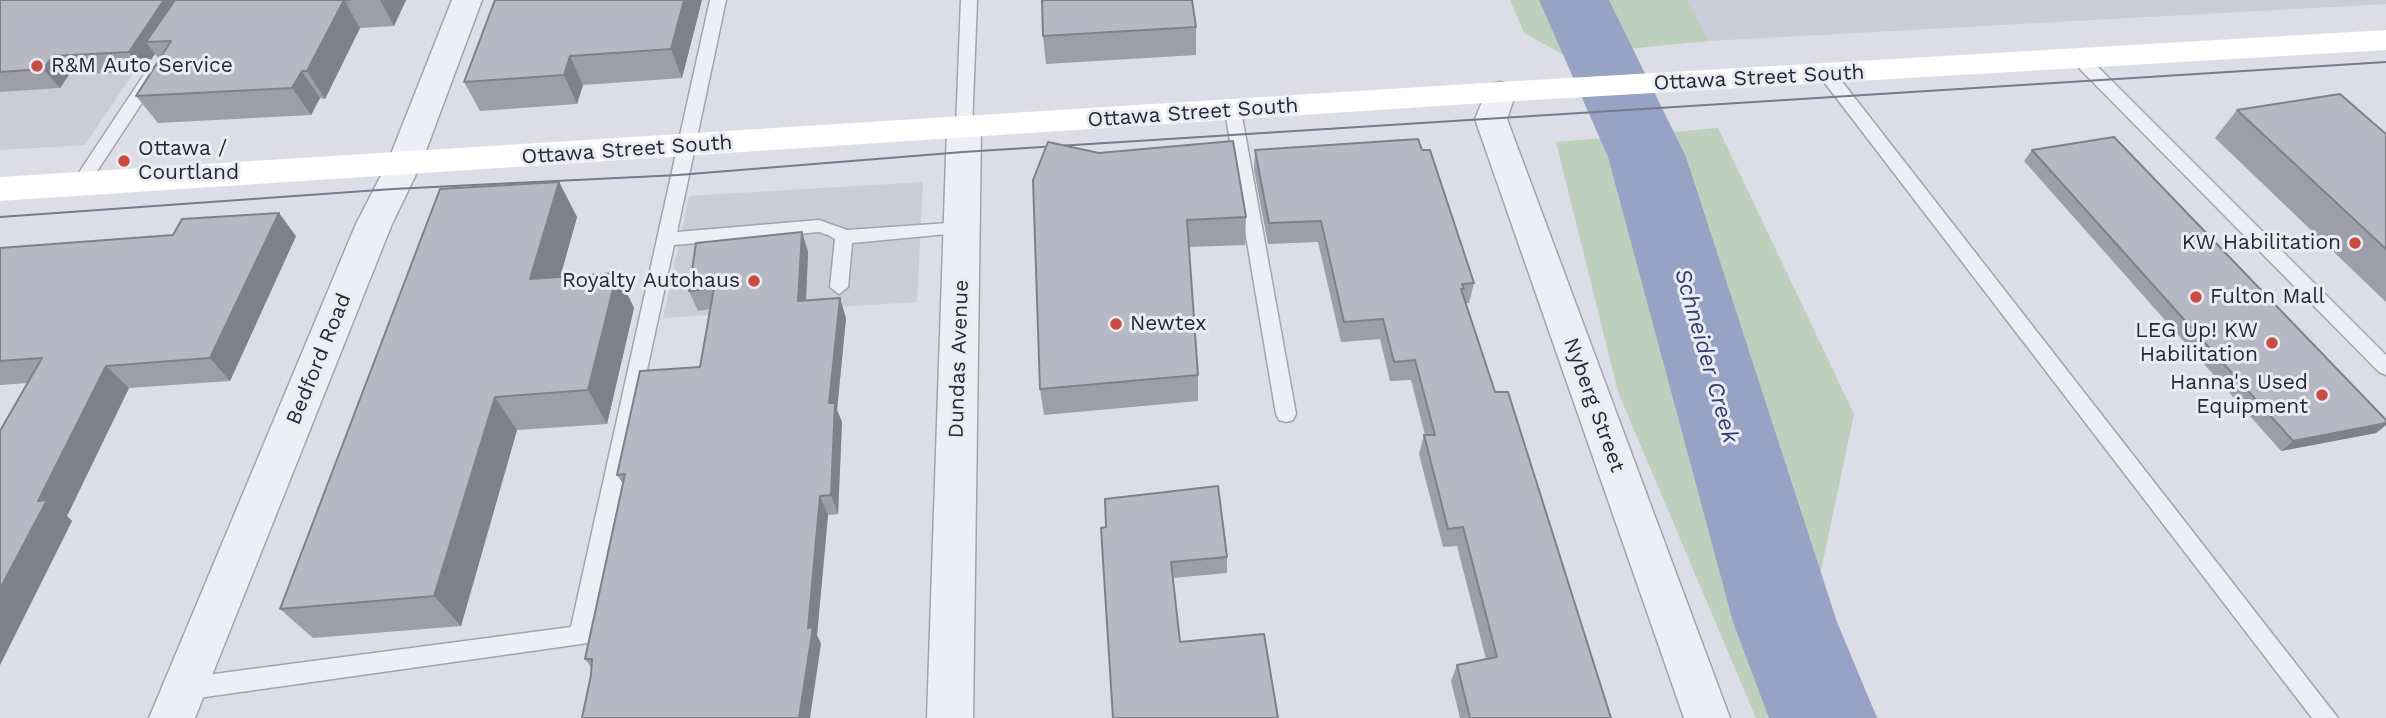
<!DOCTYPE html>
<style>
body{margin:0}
canvas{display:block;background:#dcdde6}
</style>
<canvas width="2386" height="718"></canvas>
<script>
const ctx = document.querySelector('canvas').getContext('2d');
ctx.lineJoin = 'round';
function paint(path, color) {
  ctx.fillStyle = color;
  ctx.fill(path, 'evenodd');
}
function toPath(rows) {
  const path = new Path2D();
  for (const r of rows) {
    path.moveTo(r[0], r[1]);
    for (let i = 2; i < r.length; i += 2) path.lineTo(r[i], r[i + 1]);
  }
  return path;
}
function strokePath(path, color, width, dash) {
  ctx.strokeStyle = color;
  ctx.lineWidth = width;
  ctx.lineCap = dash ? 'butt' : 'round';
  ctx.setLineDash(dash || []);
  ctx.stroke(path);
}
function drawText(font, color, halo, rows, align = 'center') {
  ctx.font = font + ' "Work Sans",sans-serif';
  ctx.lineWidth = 6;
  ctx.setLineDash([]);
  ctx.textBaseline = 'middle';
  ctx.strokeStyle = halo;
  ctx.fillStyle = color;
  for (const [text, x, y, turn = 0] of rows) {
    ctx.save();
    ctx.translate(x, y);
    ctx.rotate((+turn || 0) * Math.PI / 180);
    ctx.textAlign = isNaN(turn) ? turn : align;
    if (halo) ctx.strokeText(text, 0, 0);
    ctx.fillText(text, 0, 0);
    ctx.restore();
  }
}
const built = toPath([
 [1687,0,2386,0,2386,4,1709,41],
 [151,47,85,145,0,150,0,58],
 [923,182,917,302,663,318,689,196]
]);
const green = toPath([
 [1510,0,1687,0,1709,41,1564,55,1524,33],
 [1718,128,1854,414,1816,594,1878,718,1756,718,1618,392,1556,142]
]);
const river = toPath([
 [1539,0,1609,0,1686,157,1837,622,1877,718,1769,718,1733,622,1608,157,1539,0]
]);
const lane = toPath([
 [710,0,726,0,677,232,819,220,847,230,963,222,969,224,972,228,969,232,852,243,848,287,839,294,830,287,835,239,828,235,819,232,674,245,588,643,184,700,176,697,172,689,176,681,184,678,571,627,710,0],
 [961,0,977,0,972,128,964,134,956,128,961,0],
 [2080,54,2086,55,2386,355,2386,375,2379,372,2074,63,2072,59,2080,54],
 [1827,69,1833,70,2338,718,2312,718,1821,78,1821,70,1827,69],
 [151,72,159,77,86,188,74,188,71,184,74,180,145,73,151,72],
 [1233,106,1241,111,1296,414,1293,420,1286,422,1279,420,1276,414,1225,111,1233,106]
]);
const street = toPath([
 [452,0,482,0,421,164,392,224,195,718,149,718,356,224,387,164,452,0],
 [1500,82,1511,85,1516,92,1507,119,1730,718,1684,718,1475,119,1489,85,1500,82],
 [964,117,976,120,981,128,973,718,927,718,947,128,952,120,964,117]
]);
const secondary = toPath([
 [2386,30,2386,50,1500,102,0,201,0,177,1500,82,2386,30]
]);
const tram = toPath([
 [0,217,393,189,678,175,963,152,2386,62]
]);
const wall = toPath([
 [0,0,406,0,394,26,360,28,325,99,320,98,311,115,158,123,136,96,159,59,155,54,143,71,69,75,60,88,0,92],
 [495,0,702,0,682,78,583,85,577,104,480,111,464,82],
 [1196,27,1196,55,1046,64,1043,36],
 [2237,110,2386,134,2386,302,2215,138],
 [1255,150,1422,150,1474,283,1469,303,1466,303,1495,392,1611,718,1460,718,1451,681,1457,665,1486,659,1457,546,1443,547,1419,454,1424,435,1425,435,1411,380,1390,381,1380,339,1341,342,1318,242,1268,244,1254,170],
 [2032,150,2386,420,2386,425,2376,433,2281,451,2024,161],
 [1033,180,1246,217,1245,245,1189,247,1198,375,1198,401,1044,415,1040,389],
 [559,182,577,217,560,277,617,273,634,308,607,424,517,430,461,626,313,638,280,609],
 [802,232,808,252,806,301,846,318,837,410,842,422,838,514,828,515,817,635,821,644,591,675,591,667,585,659,623,484,617,475,700,367,710,309,698,311,689,291],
 [296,236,230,381,129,388,67,516,72,521,0,665,0,431,27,383,0,385,0,248],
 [1101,528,1227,557,1227,573,1173,578,1180,642,1113,718]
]);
const shadedWall = toPath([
 [164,0,189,0,146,42,155,54,143,71,129,52],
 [344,0,360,28,325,99,307,71],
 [380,0,406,0,394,26],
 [684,0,702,0,682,78,671,49],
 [53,56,69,75,60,88,43,69],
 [570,56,583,85,577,104,564,75],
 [302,71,320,98,311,115,292,88],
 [559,182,577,217,550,313,530,279],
 [279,213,296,236,230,381,210,358],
 [802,232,808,252,805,321,798,301],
 [617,273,634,308,607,424,588,390],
 [840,298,846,318,837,410,842,422,838,514,831,495,829,403],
 [106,366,129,388,67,516,72,521,0,665,0,589,38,501],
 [495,397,517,430,461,626,434,596],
 [2386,423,2386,425,2376,433,2281,451,2293,441],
 [820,496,828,515,817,635,821,644,810,718,799,718]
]);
const building = toPath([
 [0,0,164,0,129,52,53,56,43,69,0,72,0,0],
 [175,0,350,0,344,0,307,71,302,71,292,88,136,96,171,41,146,42,175,0],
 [495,0,684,0,671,49,570,56,564,75,464,82,495,0],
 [1042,0,1192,0,1196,27,1043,36,1042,0],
 [2340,94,2386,134,2386,249,2237,110,2340,94],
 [2114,137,2386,420,2386,423,2293,441,2032,150,2114,137],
 [1418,139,1422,150,1430,150,1474,283,1462,284,1464,289,1461,289,1495,392,1508,392,1611,718,1470,718,1457,665,1497,657,1463,527,1448,529,1424,435,1435,435,1415,360,1394,362,1383,319,1344,322,1321,221,1269,223,1255,150,1418,139],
 [1233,141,1246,217,1187,220,1198,375,1040,389,1033,180,1048,142,1099,153,1233,141],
 [559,182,530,279,617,273,588,390,495,397,434,596,280,609,440,189,559,182],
 [279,213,210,358,106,366,38,501,47,500,0,589,0,431,42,358,0,361,0,248,173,235,182,219,279,213],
 [802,232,798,301,840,298,829,403,835,403,831,495,820,496,808,628,813,627,799,718,582,718,591,675,592,659,585,659,625,474,617,475,640,371,700,367,714,288,689,291,696,243,802,232],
 [1218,486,1227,557,1171,562,1180,642,1264,634,1278,718,1113,718,1101,528,1106,527,1105,499,1218,486]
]);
const markers = [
 [37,66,7,"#c94c42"],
 [124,161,7,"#c94c42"],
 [2355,243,7,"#c94c42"],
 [754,281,7,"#c94c42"],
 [2196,297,7,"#c94c42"],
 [1116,324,7,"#c94c42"],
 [2272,343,7,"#c94c42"],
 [2322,395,7,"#c94c42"]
];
const poiNames = [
 ["R&M Auto Service",51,66],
 ["Ottawa /",138,149],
 ["Courtland",138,173],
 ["KW Habilitation",2341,243,"right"],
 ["Royalty Autohaus",740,281,"right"],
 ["Fulton Mall",2210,297],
 ["Newtex",1130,324],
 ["LEG Up! KW",2258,331,"right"],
 ["Habilitation",2258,355,"right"],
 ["Hanna's Used",2308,383,"right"],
 ["Equipment",2308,407,"right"]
];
const streetNames = [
 ["Ottawa Street South",1759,78,-3],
 ["Ottawa Street South",1193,113,-4],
 ["Ottawa Street South",627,150,-4],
 ["Bedford Road",319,359,-68],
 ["Dundas Avenue",959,359,-88],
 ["Nyberg Street",1594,405,70]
];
const waterNames = [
 ["Schneider Creek",1706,356,74]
];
paint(built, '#caccd7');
paint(green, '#bdcfbd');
paint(river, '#97a3c5');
strokePath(lane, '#a2a3af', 3);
strokePath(street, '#a2a3af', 3);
paint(lane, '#eeeff4');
paint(street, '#eeeff4');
paint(secondary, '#fff');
strokePath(tram, '#76798f', 2);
paint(wall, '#9d9ea9');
paint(shadedWall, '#7f818a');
paint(building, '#b6b8c5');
strokePath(building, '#7f818a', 2);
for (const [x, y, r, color] of markers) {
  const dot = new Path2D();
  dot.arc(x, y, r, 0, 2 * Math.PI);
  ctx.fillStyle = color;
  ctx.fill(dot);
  strokePath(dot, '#ebecf3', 2.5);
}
drawText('21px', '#26293b', '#ebecf3', poiNames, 'left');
drawText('21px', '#26293b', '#ebecf3', streetNames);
drawText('italic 23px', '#323f6e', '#ebecf3', waterNames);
</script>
